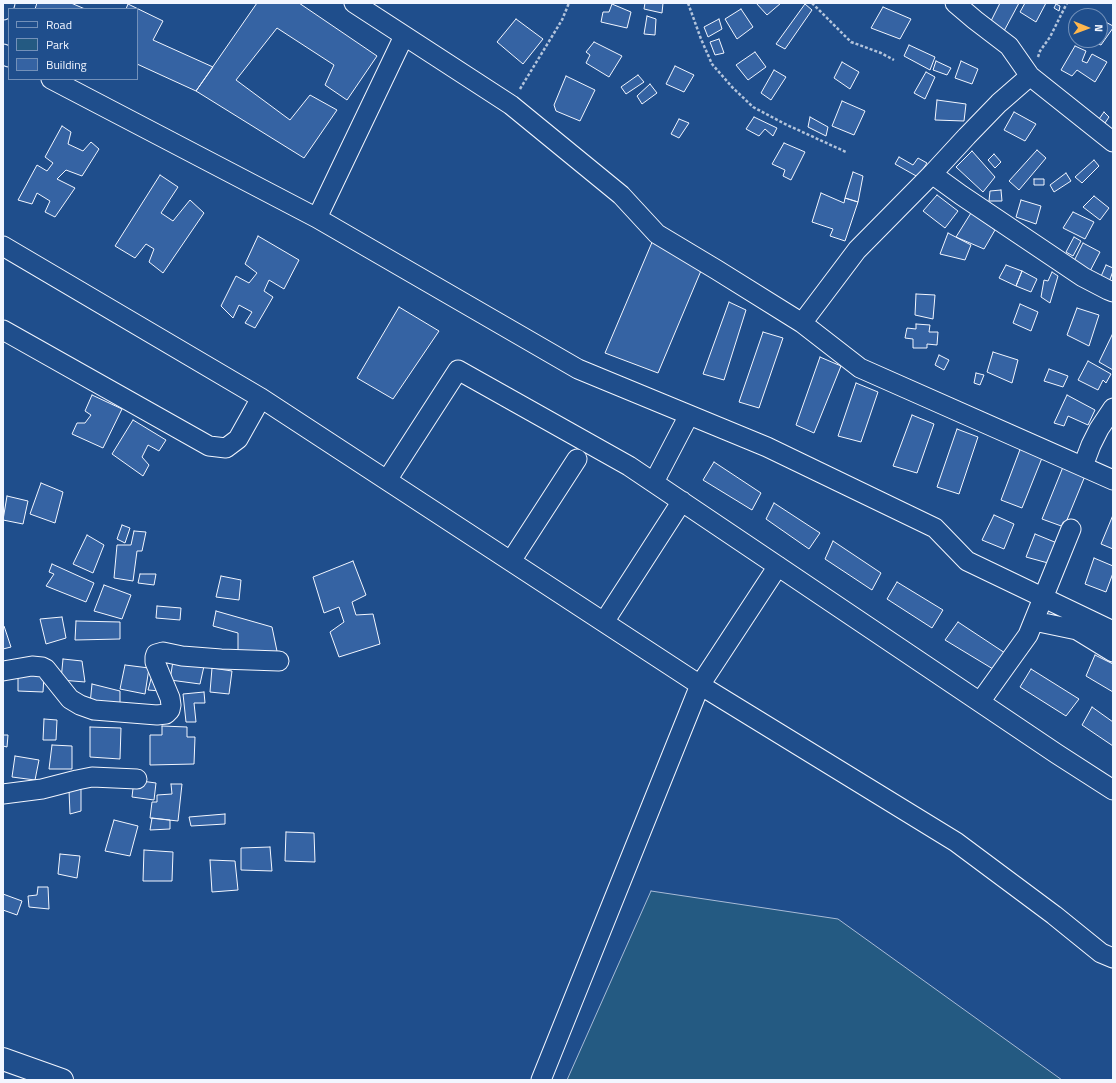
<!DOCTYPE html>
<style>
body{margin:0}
#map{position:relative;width:1116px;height:1083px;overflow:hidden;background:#1f4e8c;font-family:"Titillium Web",sans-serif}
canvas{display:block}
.frame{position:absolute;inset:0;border:4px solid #f2f6ff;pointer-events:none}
.legend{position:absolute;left:8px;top:8px;width:130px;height:72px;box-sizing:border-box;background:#1f4e8c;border:1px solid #7391ba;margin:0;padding:5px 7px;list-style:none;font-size:12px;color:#f2f6ff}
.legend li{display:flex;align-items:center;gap:8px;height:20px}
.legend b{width:20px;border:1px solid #7391ba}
.north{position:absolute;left:1068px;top:8px;width:40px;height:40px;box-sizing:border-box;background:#1f4e8c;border:1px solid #7391ba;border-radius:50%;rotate:91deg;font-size:11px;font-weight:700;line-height:16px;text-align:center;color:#f2f6ff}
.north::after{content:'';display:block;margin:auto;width:14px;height:18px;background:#ffb74d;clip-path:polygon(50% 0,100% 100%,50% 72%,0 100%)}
</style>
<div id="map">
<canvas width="1116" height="1083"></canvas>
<div class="frame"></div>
<ul class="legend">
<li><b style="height:5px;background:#1f4e8c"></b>Road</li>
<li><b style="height:11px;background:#245a82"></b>Park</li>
<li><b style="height:11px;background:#3563a3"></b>Building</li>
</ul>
<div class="north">N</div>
</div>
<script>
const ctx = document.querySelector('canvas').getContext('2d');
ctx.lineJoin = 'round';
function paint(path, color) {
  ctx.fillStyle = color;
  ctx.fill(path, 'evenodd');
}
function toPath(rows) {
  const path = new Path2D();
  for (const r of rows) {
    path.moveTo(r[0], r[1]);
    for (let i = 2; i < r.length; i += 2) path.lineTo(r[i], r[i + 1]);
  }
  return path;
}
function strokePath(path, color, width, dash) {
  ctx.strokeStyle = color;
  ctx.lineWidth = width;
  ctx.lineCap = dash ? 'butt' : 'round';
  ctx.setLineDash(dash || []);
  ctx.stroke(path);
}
const green = toPath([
 [651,891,838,919,1062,1080,567,1080,651,891]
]);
const building = toPath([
 [37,3,71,3,85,9,35,9,37,3],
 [257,3,299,3,377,56,347,100,325,85,334,65,277,28,236,80,290,120,310,95,337,110,304,158,196,91,257,3],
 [645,3,663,3,662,13,644,9,645,3],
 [756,3,781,3,767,15,756,3],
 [1000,3,1019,3,1004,31,991,21,1000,3],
 [1025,3,1046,3,1036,22,1020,12,1025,3],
 [128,4,163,21,153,40,213,67,196,91,137,64,137,9,126,9,128,4],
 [612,4,631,12,627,28,601,22,603,12,609,12,612,4],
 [805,4,812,10,785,49,776,44,805,4],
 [1056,4,1060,6,1059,11,1054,8,1056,4],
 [883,7,911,19,900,39,871,28,883,7],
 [741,9,753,27,737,39,725,19,741,9],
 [647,16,656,19,655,35,644,34,647,16],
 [516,19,543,39,523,64,497,42,516,19],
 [719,19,722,29,708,37,704,27,719,19],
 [1100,19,1113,26,1113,28,1101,45,1087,40,1100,40,1100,19],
 [719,39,724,53,715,55,710,42,719,39],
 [594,42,622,56,609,77,586,63,590,55,586,52,594,42],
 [909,45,935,57,930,70,904,56,909,45],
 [1075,46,1086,51,1082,61,1087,63,1092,54,1107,62,1095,82,1077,70,1072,76,1061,70,1075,46],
 [755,52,766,67,748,80,736,65,755,52],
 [936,61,951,68,947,75,933,70,936,61],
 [961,61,978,69,972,84,955,78,961,61],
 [842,62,859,72,850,89,834,78,842,62],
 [675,66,694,75,684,92,666,84,675,66],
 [774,70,786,77,771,100,761,93,774,70],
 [926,72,935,77,925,99,914,93,926,72],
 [638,75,644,82,626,94,621,87,638,75],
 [566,76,595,90,580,121,556,111,554,105,566,76],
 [650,84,657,93,642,104,637,96,650,84],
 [937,100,966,104,964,121,935,120,937,100],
 [842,101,865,111,854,135,832,126,842,101],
 [1014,112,1036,124,1025,141,1004,130,1014,112],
 [1104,112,1109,117,1105,123,1099,119,1104,112],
 [754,117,777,128,773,136,765,129,759,136,746,129,754,117],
 [810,117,828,127,826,136,808,127,810,117],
 [679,119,689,123,679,138,671,134,679,119],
 [62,126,71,132,68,144,83,151,91,142,99,149,82,176,66,170,57,179,75,188,55,217,45,212,50,201,37,193,32,204,18,200,37,165,47,171,53,163,45,157,62,126],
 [784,143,805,152,791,180,783,176,785,170,772,164,784,143],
 [1037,150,1046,158,1019,190,1009,181,1037,150],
 [972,151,995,177,983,192,956,167,972,151],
 [994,154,1001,162,995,168,988,160,994,154],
 [899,157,913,165,918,158,927,163,918,177,895,164,899,157],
 [1094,160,1099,166,1082,183,1075,177,1094,160],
 [853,172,863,176,858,202,845,198,853,172],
 [1066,173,1071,181,1054,192,1050,185,1066,173],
 [160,175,178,187,161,213,173,221,190,200,204,213,163,273,149,262,154,249,146,244,135,258,115,246,160,175],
 [1034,179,1044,179,1044,185,1034,185,1034,179],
 [1001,190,1002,201,989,201,990,191,1001,190],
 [821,193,844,203,845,198,858,202,845,241,830,236,833,229,812,222,821,193],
 [937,195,958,211,945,228,923,211,937,195],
 [1094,196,1109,208,1100,220,1083,207,1094,196],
 [1021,200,1041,206,1036,224,1016,217,1021,200],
 [1073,212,1094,222,1085,239,1063,228,1073,212],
 [971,213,995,230,984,249,956,237,971,213],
 [948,233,971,245,965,260,940,254,948,233],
 [258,236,299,260,284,289,269,280,264,291,273,297,255,328,245,323,252,312,239,305,233,318,221,306,236,276,249,283,257,273,245,264,258,236],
 [1074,237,1081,241,1073,256,1066,252,1074,237],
 [653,240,703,266,658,373,605,353,653,240],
 [1083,243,1100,252,1088,275,1072,265,1083,243],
 [1006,265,1022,271,1016,286,999,278,1006,265],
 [1106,265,1113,268,1113,271,1108,285,1099,281,1106,265],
 [1022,271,1037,279,1031,292,1016,286,1022,271],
 [1052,272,1058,276,1050,303,1041,297,1044,280,1048,281,1052,272],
 [916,294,935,295,933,319,915,315,916,294],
 [729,302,746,310,724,380,703,374,729,302],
 [1020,304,1038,312,1031,331,1013,323,1020,304],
 [399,307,439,331,393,399,357,378,399,307],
 [1077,308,1099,315,1089,346,1067,335,1077,308],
 [916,324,930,325,929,332,938,332,937,345,927,344,927,348,913,348,913,339,905,338,907,328,916,329,916,324],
 [763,332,783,338,759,408,739,402,763,332],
 [1113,333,1113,370,1099,362,1113,333],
 [993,352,1018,360,1012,383,987,372,993,352],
 [939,355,949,360,944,370,935,365,939,355],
 [820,357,841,366,814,433,796,425,820,357],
 [1088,361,1111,374,1106,383,1103,380,1098,390,1078,380,1088,361],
 [1049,369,1068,376,1063,387,1044,381,1049,369],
 [976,373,984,375,980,385,974,383,976,373],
 [856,383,878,392,861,442,838,436,856,383],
 [92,395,122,409,103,448,72,434,77,423,85,423,91,415,85,411,92,395],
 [1067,395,1095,410,1088,425,1068,416,1064,426,1054,423,1067,395],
 [912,415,934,424,917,473,893,466,912,415],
 [133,420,166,440,159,451,148,445,142,457,149,465,143,476,112,454,133,420],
 [957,429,978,437,959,494,937,487,957,429],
 [1021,447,1042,458,1022,508,1001,500,1021,447],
 [714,462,761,493,752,510,703,480,714,462],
 [1063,467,1085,476,1064,527,1042,519,1063,467],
 [41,483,63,492,55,523,30,514,41,483],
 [7,496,28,501,23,524,3,520,7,496],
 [774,503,820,533,809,549,766,519,774,503],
 [994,515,1014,524,1004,549,982,540,994,515],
 [1113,515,1113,549,1101,544,1113,515],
 [122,525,130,528,125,543,117,539,122,525],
 [134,531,146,532,142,551,137,551,133,581,114,578,117,545,131,545,134,531],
 [1035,534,1057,543,1048,563,1026,557,1035,534],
 [87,535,104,545,93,573,73,564,87,535],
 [833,541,881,573,872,590,825,559,833,541],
 [1094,558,1113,566,1113,573,1106,592,1085,584,1094,558],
 [353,561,366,595,352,602,356,615,373,614,380,644,339,657,330,632,344,622,339,607,324,613,313,577,353,561],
 [52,564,94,583,86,602,46,586,54,574,49,572,52,564],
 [140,574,156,574,154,585,138,583,140,574],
 [221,576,241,580,239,600,216,597,221,576],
 [897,582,943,610,932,628,887,599,897,582],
 [104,585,131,595,122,619,94,611,104,585],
 [157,606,181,608,180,620,156,618,157,606],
 [216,611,272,627,278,656,238,655,238,633,213,626,216,611],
 [62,617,66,638,46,644,40,619,62,617],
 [76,621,120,622,120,639,75,640,76,621],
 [958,622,1005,653,993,669,945,640,958,622],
 [3,626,4,626,11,647,3,649,3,626],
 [1095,655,1113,664,1113,692,1086,676,1095,655],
 [63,659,82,661,85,682,61,680,63,659],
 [173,661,204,666,200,684,170,680,173,661],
 [125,665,149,668,145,694,120,689,125,665],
 [212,668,232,671,229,694,210,692,212,668],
 [1031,669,1079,699,1066,716,1020,687,1031,669],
 [18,674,44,676,43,692,18,691,18,674],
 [151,679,161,681,160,691,148,690,151,679],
 [92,684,120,691,120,709,90,704,92,684],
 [204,692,205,703,194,703,196,722,186,722,183,694,204,692],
 [1092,707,1113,722,1113,746,1082,725,1092,707],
 [44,719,57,720,56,740,43,740,44,719],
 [162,726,187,727,187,737,195,737,194,764,150,765,150,735,162,735,162,726],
 [90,727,121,728,120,759,90,757,90,727],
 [3,735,8,735,7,747,3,746,3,735],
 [52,745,72,746,72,769,49,769,52,745],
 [15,756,39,760,35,780,12,777,15,756],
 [134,780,156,783,154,800,132,797,134,780],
 [171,784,182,784,178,821,150,818,152,802,157,802,157,795,172,794,171,784],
 [81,788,81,811,70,814,69,790,81,788],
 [225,814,225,824,191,826,189,817,225,814],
 [152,818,170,820,170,829,150,830,152,818],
 [114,820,138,826,130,856,105,851,114,820],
 [286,832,314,833,315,862,285,861,286,832],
 [270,847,272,871,241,870,241,848,270,847],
 [144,850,173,852,172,881,143,881,144,850],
 [60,854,80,856,77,878,58,874,60,854],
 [210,860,235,861,238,890,212,892,210,860],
 [38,887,48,887,49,909,29,907,28,896,37,895,38,887],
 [3,894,22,901,17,915,3,910,3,894]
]);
const path = toPath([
 [688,3,701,39,712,64,732,87,753,107,785,124,846,152],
 [812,3,851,42,881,53,894,60],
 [1038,57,1040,51,1050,37,1067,3],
 [520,89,562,20,569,3]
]);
const minor = toPath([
 [354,3,511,105,621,195,657,234,717,270,802,323,860,368,1113,480],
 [955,3,975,20,1009,46,1030,76,1113,142],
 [3,10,5,3],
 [3,54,9,57],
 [51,79,317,218,578,369,767,447,935,528,967,561,1113,631],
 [932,174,961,195,1083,277,1108,290,1113,292],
 [317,218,404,36],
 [3,246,261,398,700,685,956,842,1054,915,1101,953,1113,958],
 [802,323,857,250,932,174,967,136,999,103,1030,76],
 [3,330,209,446,226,448,238,439,261,398],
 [1083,466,1091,445,1099,429,1113,408],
 [387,480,458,370,629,466,1057,754,1113,790],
 [654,482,689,415],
 [511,561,577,459],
 [1034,621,1077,630,1113,652],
 [604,622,682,501],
 [3,671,32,666,42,667,46,669,70,699,80,705,94,710,157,715,166,714,170,710,171,705,170,698,155,662,155,657,156,654,163,652,182,656,221,659,279,661],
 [980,702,1028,635,1071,529],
 [3,794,42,789,77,780,92,777,137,779],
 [541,1080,700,685,778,566]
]);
const major = toPath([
 [3,1059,62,1080]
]);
paint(green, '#245a82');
strokePath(green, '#a8bbd7', 1);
paint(building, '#3563a3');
strokePath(building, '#f2f6ff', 1);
strokePath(minor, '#f2f6ff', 21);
strokePath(major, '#f2f6ff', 24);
strokePath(path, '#b3c4dc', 2.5, [3, 2]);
strokePath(minor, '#1f4e8c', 19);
strokePath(major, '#1f4e8c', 22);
</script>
